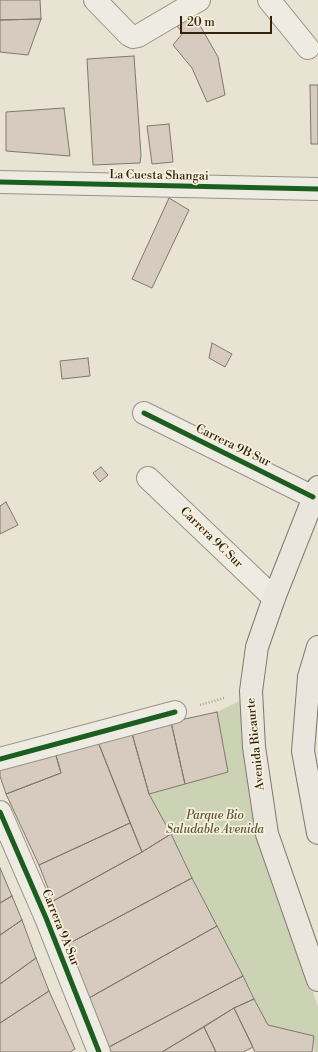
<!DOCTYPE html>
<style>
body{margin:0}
#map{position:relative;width:318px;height:1052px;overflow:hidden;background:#e8e3d3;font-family:"Libre Bodoni",serif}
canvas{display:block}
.scale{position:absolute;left:180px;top:16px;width:92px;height:18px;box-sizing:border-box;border:2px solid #35220d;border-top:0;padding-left:5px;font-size:12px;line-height:14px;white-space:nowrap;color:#35220d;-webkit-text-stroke:3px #f6f0dd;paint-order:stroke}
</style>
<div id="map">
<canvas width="318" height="1052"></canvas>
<div class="scale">20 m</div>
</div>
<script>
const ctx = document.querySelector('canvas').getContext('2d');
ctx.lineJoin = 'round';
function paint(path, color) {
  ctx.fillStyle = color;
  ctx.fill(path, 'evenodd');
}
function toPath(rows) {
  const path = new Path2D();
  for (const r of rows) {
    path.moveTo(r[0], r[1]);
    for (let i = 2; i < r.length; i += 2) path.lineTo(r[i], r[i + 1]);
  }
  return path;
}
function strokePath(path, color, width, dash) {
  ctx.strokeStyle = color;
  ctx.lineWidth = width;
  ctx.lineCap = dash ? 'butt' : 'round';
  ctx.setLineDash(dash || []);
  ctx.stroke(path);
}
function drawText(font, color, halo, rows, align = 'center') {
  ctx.font = font + ' "Libre Bodoni",serif';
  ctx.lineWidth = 3.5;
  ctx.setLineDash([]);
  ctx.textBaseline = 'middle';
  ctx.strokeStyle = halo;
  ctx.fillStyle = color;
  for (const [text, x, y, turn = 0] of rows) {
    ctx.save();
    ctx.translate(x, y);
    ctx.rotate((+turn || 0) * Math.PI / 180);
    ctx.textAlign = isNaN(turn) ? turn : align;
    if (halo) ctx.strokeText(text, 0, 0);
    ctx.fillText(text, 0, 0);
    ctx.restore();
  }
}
const green = toPath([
 [244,699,261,834,318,1007,318,1052,314,1052,313,1036,268,1025,149,794,228,772,217,712]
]);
const building = toPath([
 [0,0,40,0,41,19,0,20,0,0],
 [194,15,218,57,225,95,207,102,192,68,173,45,183,33,177,26,194,15],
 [41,19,28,55,0,52,0,20,41,19],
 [134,56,141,155,140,163,93,165,87,59,134,56],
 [310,85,318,85,318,144,311,144,310,85],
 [64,108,70,156,6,151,6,112,64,108],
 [169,124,173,162,152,164,147,126,169,124],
 [169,198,189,210,152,288,132,279,169,198],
 [212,343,232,354,225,367,209,358,212,343],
 [88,358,90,376,62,379,60,361,88,358],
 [101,467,108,475,100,482,93,473,101,467],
 [6,502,18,525,0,534,0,506,6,502],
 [217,712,228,772,185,784,171,722,217,712],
 [171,722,185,784,149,794,131,730,171,722],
 [131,730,149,794,171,834,142,852,96,737,131,730],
 [96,737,130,823,39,865,6,794,61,773,53,745,96,737],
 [53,745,61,773,6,794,0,776,0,760,53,745],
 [130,823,142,852,53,901,39,865,130,823],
 [171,834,192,878,68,944,53,901,142,852,171,834],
 [0,868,12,896,0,903,0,868],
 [192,878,217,926,89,998,68,944,192,878],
 [12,896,22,920,0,935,0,903,12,896],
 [22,920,36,958,0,984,0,935,22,920],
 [217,926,243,976,109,1047,89,998,217,926],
 [36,958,49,991,0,1023,0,984,36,958],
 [243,976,254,999,234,1008,162,1052,111,1052,109,1047,243,976],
 [49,991,75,1049,70,1052,0,1052,0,1023,49,991],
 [254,999,268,1025,314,1036,312,1052,255,1052,234,1008,254,999],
 [234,1008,253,1047,243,1052,216,1052,204,1027,234,1008],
 [204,1027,216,1052,162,1052,204,1027]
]);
const path = toPath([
 [200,705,224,698]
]);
const street = toPath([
 [95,0,129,35,133,37,138,36,199,0],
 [269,0,308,48],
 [0,182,318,189],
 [144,413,313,497],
 [148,478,274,598],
 [0,759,175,712],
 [0,812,46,918,99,1052]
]);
const primary = toPath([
 [318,487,274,598,257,647,251,691,254,747,267,834,318,980],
 [318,647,309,677,303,751,318,833]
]);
const cycleway = toPath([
 [0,182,318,189],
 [144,413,313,497],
 [0,759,175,712],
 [0,812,46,918,99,1052]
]);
const streetNames = [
 ["La Cuesta Shangai",159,176,1],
 ["Carrera 9B Sur",233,446,26],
 ["Carrera 9C Sur",211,538,44],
 ["Avenida Ricaurte",256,744,-96],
 ["Carrera 9A Sur",60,928,68]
];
const parkNames = [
 ["Parque Bio",215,816],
 ["Saludable Avenida",215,830]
];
paint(green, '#ccd3b4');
paint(building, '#d6cbbe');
strokePath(building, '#7e786d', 1);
strokePath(street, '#989387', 24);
strokePath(primary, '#7e786d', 24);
strokePath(path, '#aaa69d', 2.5, [1, 2]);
strokePath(street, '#edebe2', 22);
strokePath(primary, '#eae6dd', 22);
strokePath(cycleway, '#1b5e20', 5);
drawText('12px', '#35220d', '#f6f0dd', streetNames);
drawText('italic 12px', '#5c5337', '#f6f0dd', parkNames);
</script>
